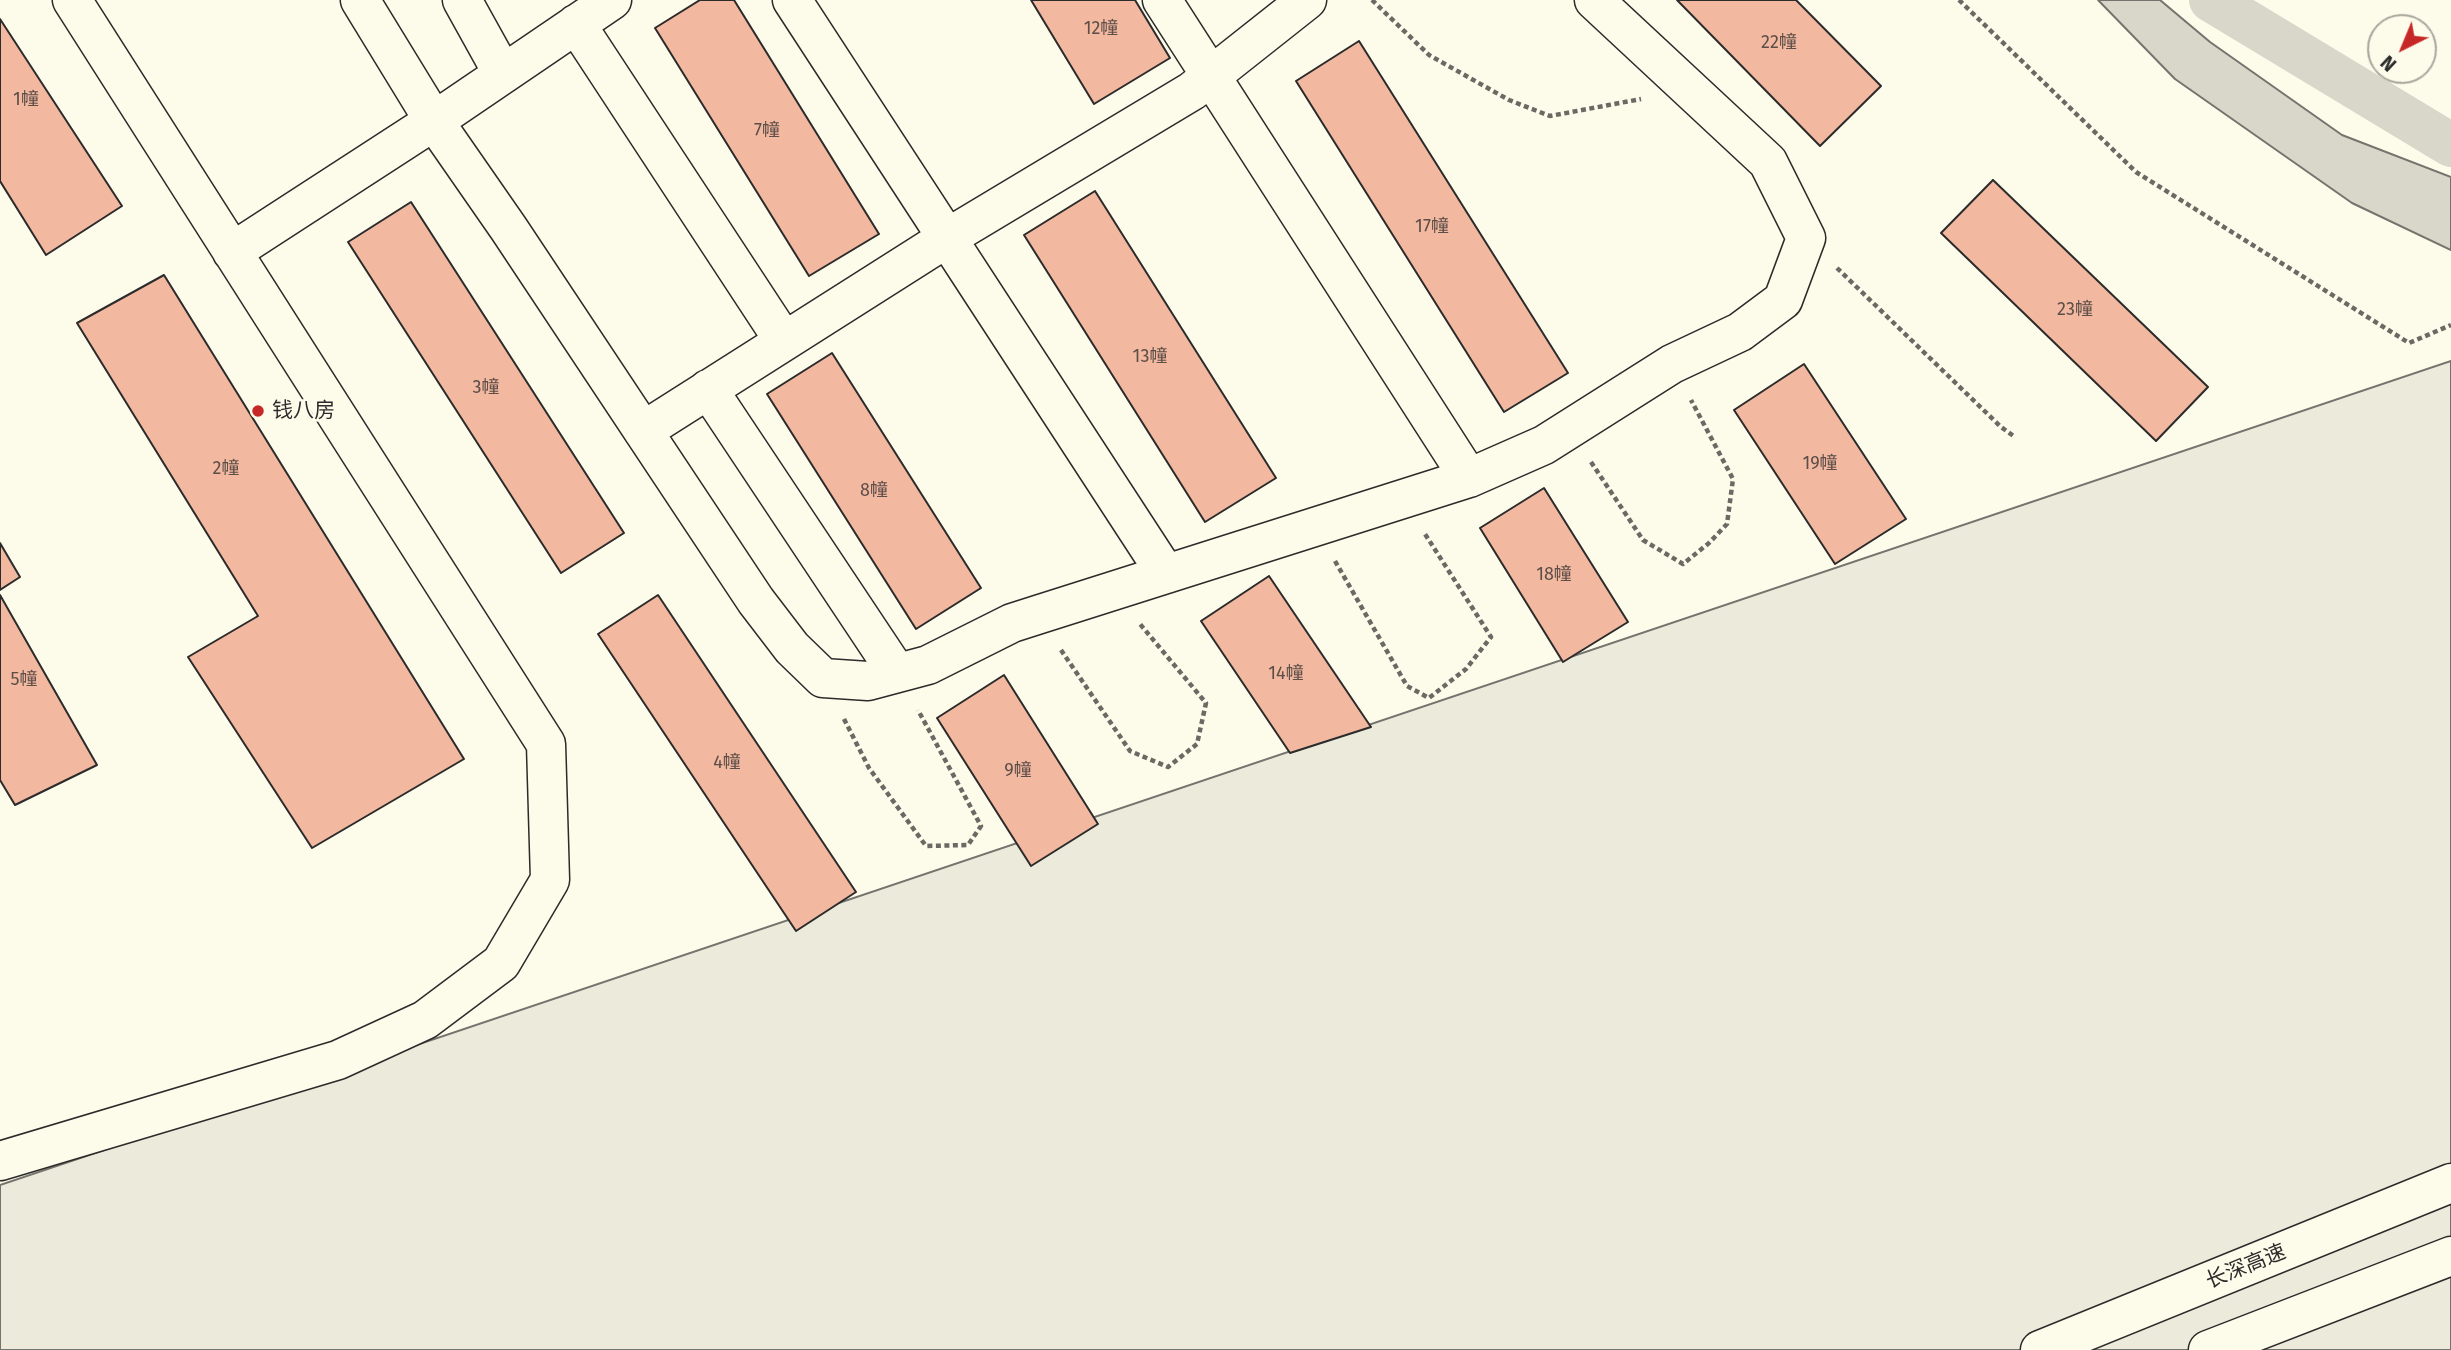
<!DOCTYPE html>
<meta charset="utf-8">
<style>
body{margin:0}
#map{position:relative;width:2451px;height:1350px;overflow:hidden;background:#fdfbea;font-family:"Fira Sans",sans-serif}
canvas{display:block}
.north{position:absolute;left:2367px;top:14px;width:70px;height:70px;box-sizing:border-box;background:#fdfbea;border:2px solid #a9a89e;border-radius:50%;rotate:223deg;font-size:19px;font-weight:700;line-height:28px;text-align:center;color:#2b2b2b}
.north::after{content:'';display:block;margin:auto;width:24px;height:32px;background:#c62828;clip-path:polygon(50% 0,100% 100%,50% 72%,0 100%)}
</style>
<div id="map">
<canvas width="2451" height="1350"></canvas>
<div class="north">N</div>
</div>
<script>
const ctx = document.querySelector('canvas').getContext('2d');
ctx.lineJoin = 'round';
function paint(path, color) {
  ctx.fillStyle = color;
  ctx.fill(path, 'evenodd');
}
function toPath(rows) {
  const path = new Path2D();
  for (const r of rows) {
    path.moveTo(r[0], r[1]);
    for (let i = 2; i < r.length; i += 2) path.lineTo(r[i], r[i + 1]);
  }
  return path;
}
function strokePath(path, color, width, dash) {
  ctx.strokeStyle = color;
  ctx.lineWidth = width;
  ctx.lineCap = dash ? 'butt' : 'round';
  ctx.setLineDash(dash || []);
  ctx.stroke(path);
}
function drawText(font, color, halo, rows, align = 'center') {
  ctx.font = font + ' "Fira Sans","Noto Sans SC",sans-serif';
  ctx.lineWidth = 5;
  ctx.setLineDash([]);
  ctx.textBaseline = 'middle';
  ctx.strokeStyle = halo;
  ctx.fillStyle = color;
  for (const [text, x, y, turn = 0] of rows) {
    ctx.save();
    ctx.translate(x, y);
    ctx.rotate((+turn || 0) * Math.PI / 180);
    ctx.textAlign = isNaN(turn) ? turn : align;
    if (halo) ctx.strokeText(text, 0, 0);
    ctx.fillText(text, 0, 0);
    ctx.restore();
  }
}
const green = toPath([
 [2451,361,2451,1350,0,1350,0,1185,2451,361]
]);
const water = toPath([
 [2098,0,2160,0,2210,42,2342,135,2451,177,2451,250,2352,203,2175,79,2098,0]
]);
const canal = toPath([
 [2211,0,2451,145]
]);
const building = toPath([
 [700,0,734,0,879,234,809,276,655,28,700,0],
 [1031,0,1135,0,1170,58,1094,104,1031,0],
 [1677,0,1796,0,1881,86,1820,146,1677,0],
 [0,19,122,206,46,255,0,181,0,19],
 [1359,41,1568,373,1504,412,1296,81,1359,41],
 [1993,180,2208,387,2156,441,1941,233,1993,180],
 [1095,191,1276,478,1205,522,1024,235,1095,191],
 [411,202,624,533,561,573,348,242,411,202],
 [164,275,464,759,312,848,188,657,258,616,77,323,164,275],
 [832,353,981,588,916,629,767,394,832,353],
 [1804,364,1906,519,1835,564,1734,410,1804,364],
 [1544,488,1628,622,1563,662,1480,528,1544,488],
 [0,543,20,577,0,590,0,543],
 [1269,576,1371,727,1290,753,1201,621,1269,576],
 [0,595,97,765,15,805,0,780,0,595],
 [658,595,856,892,796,931,598,634,658,595],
 [1004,675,1098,824,1031,866,937,718,1004,675]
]);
const path = toPath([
 [1372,0,1429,55,1509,100,1550,116,1641,99],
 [1959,0,2136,172,2409,343,2451,325],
 [1837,268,2001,427,2015,437],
 [1591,462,1643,540,1683,564,1709,543,1727,524,1733,479,1691,400],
 [1335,561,1407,686,1429,698,1466,669,1491,637,1425,534],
 [1061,650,1130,751,1168,767,1197,744,1206,703,1140,624],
 [844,719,869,768,926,846,968,845,981,826,918,710]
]);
const minor = toPath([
 [360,0,434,121,509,229,756,601,792,648,823,678,868,681,928,665,1012,623,1037,615,1469,478,1544,445,1672,364,1740,332,1783,300,1806,238,1768,162,1594,0],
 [462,0,503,74],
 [792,0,1166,574],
 [1162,0,1469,478],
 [576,24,784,341],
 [232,252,434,121,612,0],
 [708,389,897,673],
 [643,431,947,238,1192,91,1307,0],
 [0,1161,338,1060,425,1020,501,963,550,880,546,744,72,0]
]);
const highway = toPath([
 [2040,1350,2451,1183],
 [2208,1350,2451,1256]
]);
const markers = [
 [258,411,7,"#c62828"]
];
const numberNames = [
 ["12幢",1101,29],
 ["22幢",1779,43],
 ["1幢",26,100],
 ["7幢",767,131],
 ["17幢",1432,227],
 ["23幢",2075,310],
 ["13幢",1150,357],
 ["3幢",486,388],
 ["19幢",1820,464],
 ["2幢",226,469],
 ["8幢",874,491],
 ["18幢",1554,575],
 ["14幢",1286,674],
 ["5幢",24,680],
 ["4幢",727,763],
 ["9幢",1018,771]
];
const poiNames = [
 ["钱八房",272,411]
];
const streetNames = [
 ["长深高速",2246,1267,-22]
];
paint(green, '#ecebdb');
strokePath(green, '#74746e', 2);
paint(water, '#d8d7c9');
strokePath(water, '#74746e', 2);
strokePath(canal, '#d8d7c9', 44);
paint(building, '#f2b8a0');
strokePath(building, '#2b2b2b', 2);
strokePath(minor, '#2b2b2b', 41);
strokePath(highway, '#2b2b2b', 41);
strokePath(path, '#6a6964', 4.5, [5, 3.5]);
strokePath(minor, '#fdfbea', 38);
strokePath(highway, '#fdfbea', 38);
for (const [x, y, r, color] of markers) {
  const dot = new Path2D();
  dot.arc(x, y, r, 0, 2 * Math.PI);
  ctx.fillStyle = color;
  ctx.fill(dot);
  strokePath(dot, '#fdfbea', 2.5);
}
drawText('18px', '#5d4e48', null, numberNames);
drawText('21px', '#2b2b2b', '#fdfbea', poiNames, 'left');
drawText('21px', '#2b2b2b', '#fdfbea', streetNames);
</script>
